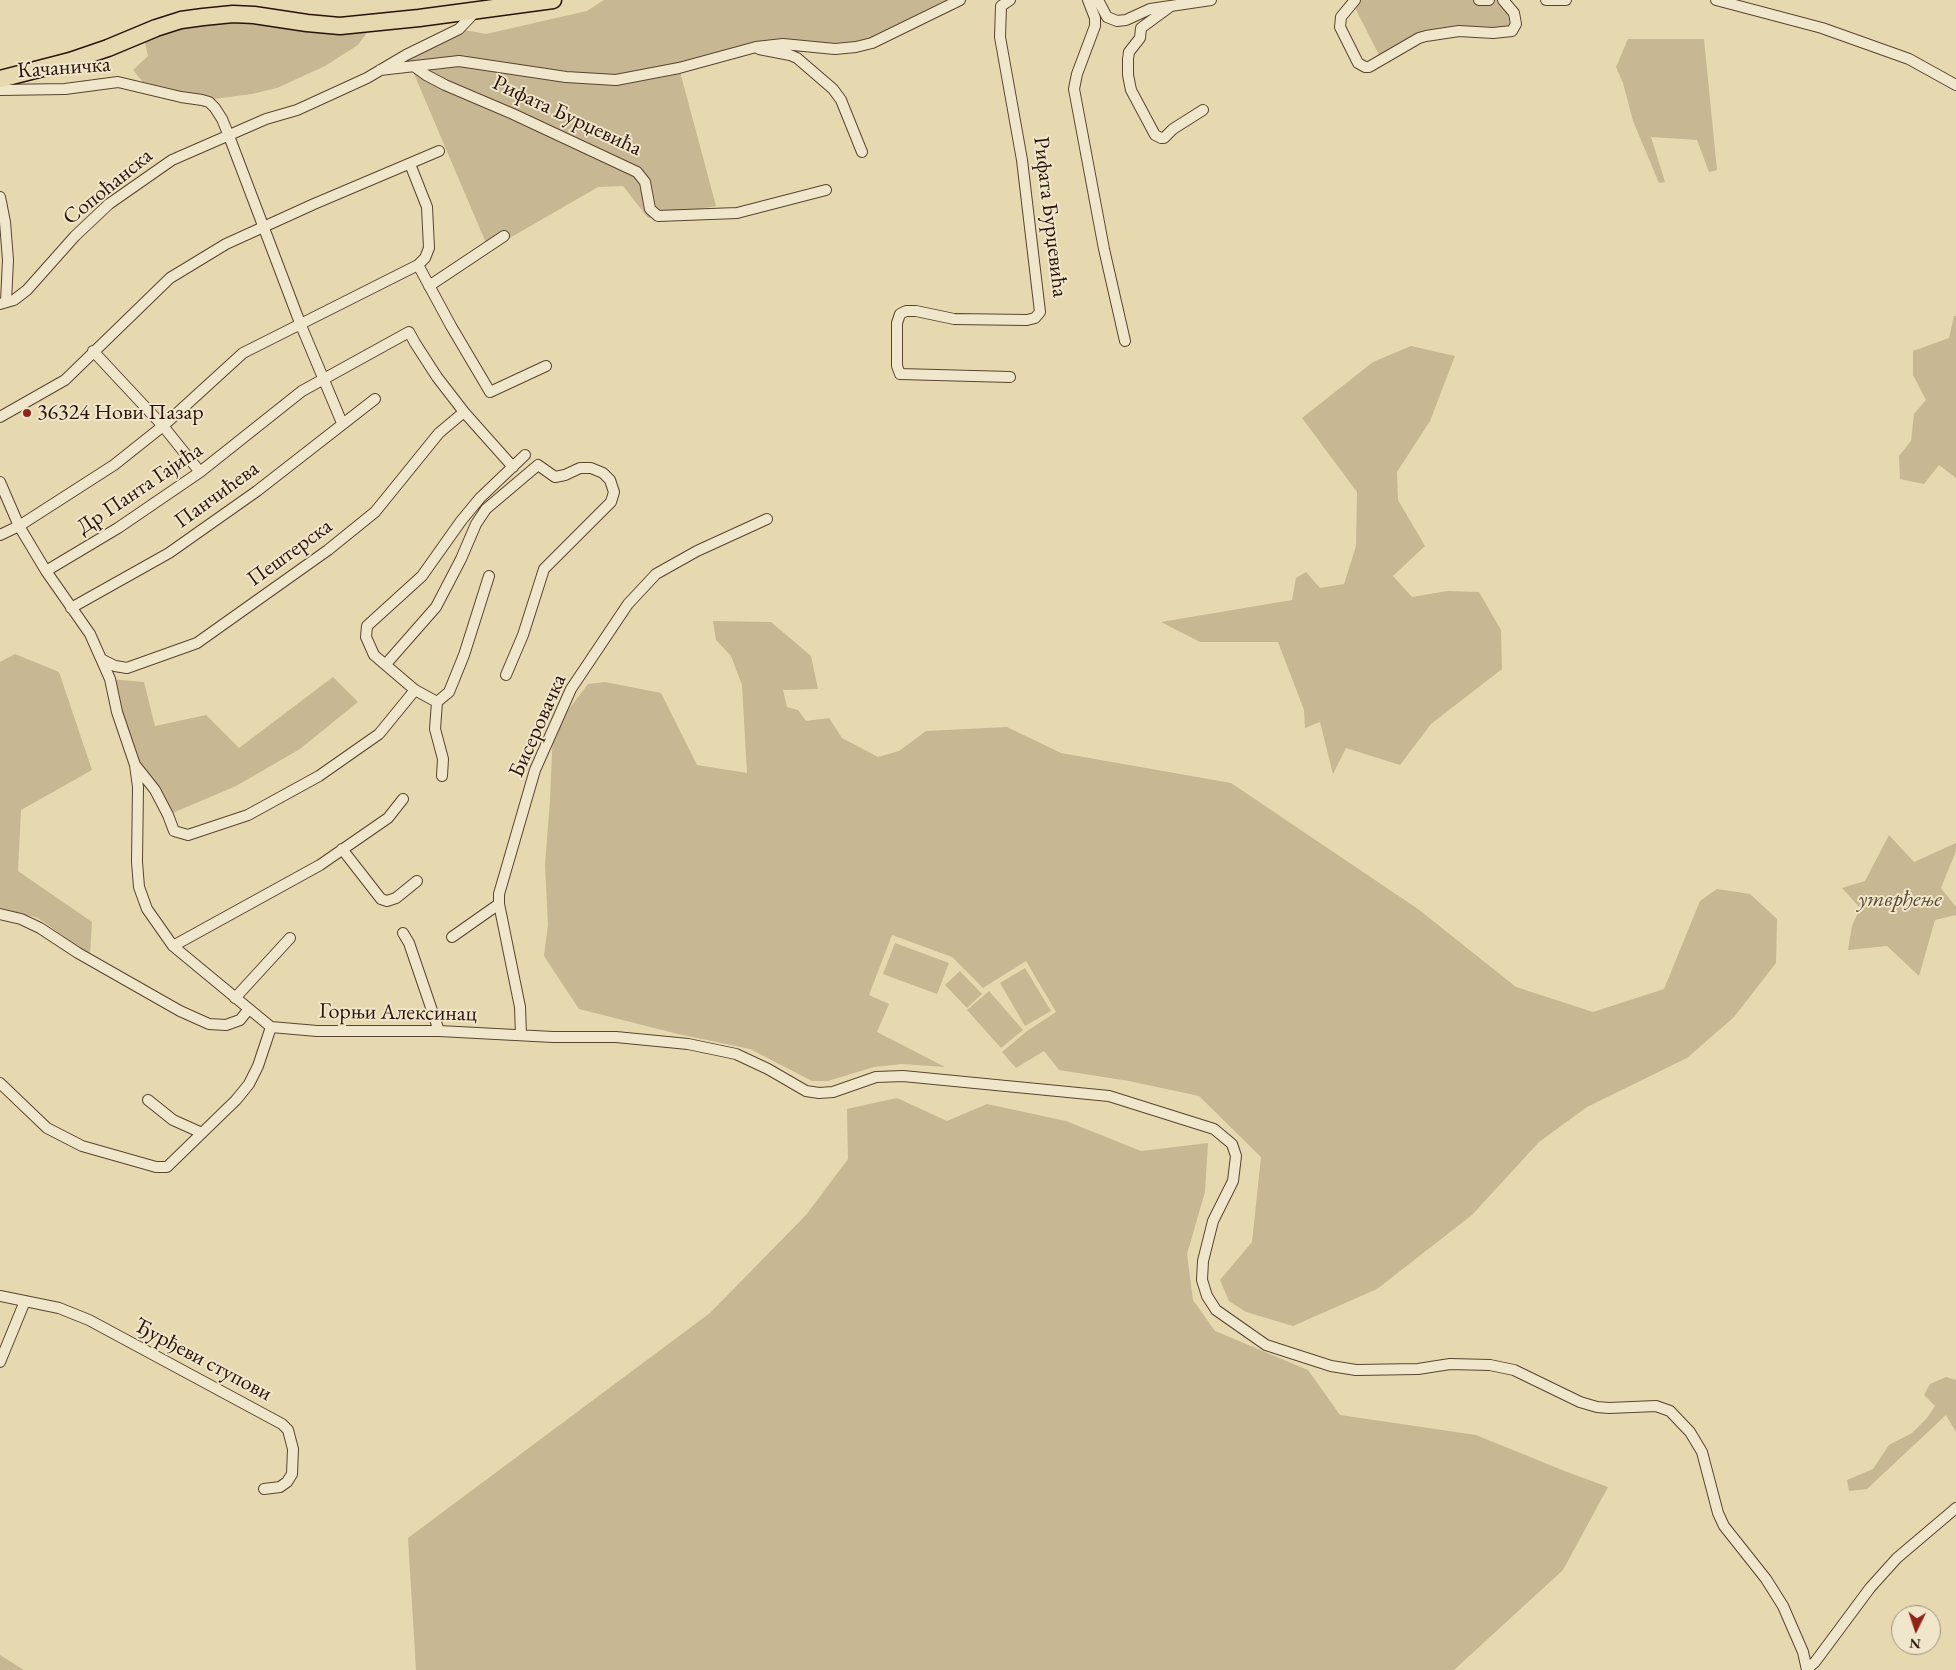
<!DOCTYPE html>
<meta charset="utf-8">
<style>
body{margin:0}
#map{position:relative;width:1956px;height:1670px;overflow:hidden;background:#e7d9af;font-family:"EB Garamond",serif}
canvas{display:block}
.north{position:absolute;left:1891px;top:1605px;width:50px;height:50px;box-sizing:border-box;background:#efe6cb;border:1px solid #a0917c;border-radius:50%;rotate:184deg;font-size:14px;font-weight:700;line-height:20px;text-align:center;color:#2a1206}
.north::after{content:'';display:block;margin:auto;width:18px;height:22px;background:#8f2418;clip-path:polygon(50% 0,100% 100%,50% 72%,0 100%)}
</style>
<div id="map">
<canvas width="1956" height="1670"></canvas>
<div class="north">N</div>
</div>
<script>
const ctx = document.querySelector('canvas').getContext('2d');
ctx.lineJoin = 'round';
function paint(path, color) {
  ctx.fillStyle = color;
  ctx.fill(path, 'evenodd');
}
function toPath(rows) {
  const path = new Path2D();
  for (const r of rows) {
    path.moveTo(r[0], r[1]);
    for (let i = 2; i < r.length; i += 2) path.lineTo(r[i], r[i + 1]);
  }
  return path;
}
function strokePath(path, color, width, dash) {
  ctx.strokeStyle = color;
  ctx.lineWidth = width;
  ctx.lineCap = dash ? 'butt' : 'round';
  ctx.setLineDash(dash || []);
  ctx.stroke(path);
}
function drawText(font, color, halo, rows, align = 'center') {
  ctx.font = font + ' "EB Garamond",serif';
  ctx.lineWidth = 4;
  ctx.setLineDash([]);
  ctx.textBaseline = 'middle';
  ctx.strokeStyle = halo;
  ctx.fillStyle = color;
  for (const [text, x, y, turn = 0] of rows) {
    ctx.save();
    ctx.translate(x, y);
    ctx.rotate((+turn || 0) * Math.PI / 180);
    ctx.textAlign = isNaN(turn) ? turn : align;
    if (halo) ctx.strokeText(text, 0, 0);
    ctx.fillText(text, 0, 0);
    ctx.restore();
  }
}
const green = toPath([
 [604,0,960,0,856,47,793,44,679,68,716,206,648,218,623,186,598,187,489,250,406,55,459,29,486,34,587,11],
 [1351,0,1503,0,1515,28,1426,36,1381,59],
 [181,20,374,23,358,45,325,66,277,88,252,94,214,99,143,82,133,70,148,56,143,34],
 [1628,39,1704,39,1717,170,1709,172,1697,140,1651,137,1665,182,1659,183,1633,121,1623,83,1616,67],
 [1954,316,1956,316,1956,478,1939,465,1924,484,1900,479,1899,456,1911,441,1914,414,1926,400,1913,375,1913,351,1949,338],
 [1411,346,1455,356,1430,421,1397,472,1398,500,1425,546,1393,576,1412,597,1447,591,1479,592,1501,630,1502,669,1431,724,1400,765,1346,748,1333,774,1320,722,1305,728,1304,710,1278,642,1200,642,1161,622,1292,600,1296,578,1306,572,1320,588,1344,584,1356,546,1357,492,1302,418,1373,362],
 [713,621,771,622,811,656,818,689,783,690,787,707,798,710,806,721,829,718,842,738,878,757,899,751,926,731,1007,727,1061,753,1231,783,1418,909,1516,987,1593,1012,1664,989,1700,901,1717,889,1750,894,1777,919,1776,963,1734,1017,1687,1058,1587,1107,1539,1142,1472,1215,1377,1289,1293,1326,1246,1312,1229,1301,1220,1280,1252,1242,1261,1157,1199,1096,1129,1081,1059,1070,1044,1051,1016,1068,1002,1052,1027,1031,1056,1012,1026,961,983,988,952,957,892,935,869,995,889,1004,877,1032,945,1067,902,1064,874,1067,828,1081,812,1081,750,1049,678,1034,579,1009,544,956,548,925,545,865,550,800,553,730,588,684,605,682,661,693,697,765,747,773,742,685,731,656,716,640],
 [15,654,59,672,92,770,21,810,18,871,92,922,90,955,38,918,0,908,0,662],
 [333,677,358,702,353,706,300,749,236,786,168,815,135,765,110,679,144,682,155,726,206,715,239,748],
 [1889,835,1914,862,1956,843,1956,851,1941,888,1956,907,1956,915,1935,920,1919,976,1887,946,1848,950,1852,926,1860,908,1842,888,1865,881],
 [895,943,949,963,937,994,883,974],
 [1025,968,1051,1011,1025,1026,1000,983],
 [960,971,982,994,967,1008,945,985],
 [989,991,1023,1030,1001,1048,967,1010],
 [897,1098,947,1121,987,1104,1066,1121,1141,1151,1208,1143,1205,1192,1187,1254,1193,1300,1215,1331,1308,1370,1340,1415,1476,1435,1567,1472,1608,1487,1563,1570,1454,1670,416,1670,408,1538,710,1313,806,1215,848,1159,847,1109],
 [1946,1377,1956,1380,1956,1432,1946,1415,1867,1489,1849,1491,1847,1480,1873,1469,1889,1445,1912,1433,1927,1418,1935,1406,1924,1395,1930,1384],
 [0,1655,24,1670,0,1670]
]);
const minor = toPath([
 [1010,0,1001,6,1000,37,1022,160,1040,312,1035,318,1027,320,954,319,916,311,906,311,900,314,897,323,897,366,900,374,1010,377],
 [1088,0,1095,18,1095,26,1077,74,1074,89,1104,249,1125,341],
 [1098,0,1107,17,1117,21,1126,20,1150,9,1211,0],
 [1355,0,1341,17,1340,27,1358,63,1365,67,1369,67,1419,38,1426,36,1459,31,1493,33,1512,31,1516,24,1514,13,1503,0],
 [1479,0,1489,0],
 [1546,0,1566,0],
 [1716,0,1822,28,1909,59,1956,85],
 [1171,6,1141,28,1140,38,1129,52,1128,59,1128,75,1131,90,1155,135,1161,138,1164,138,1173,129,1203,110],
 [759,49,790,55,797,58,833,89,841,100,862,152],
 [415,67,426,75,445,85,513,114,637,172,645,182,650,209,658,216,737,213,826,190],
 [380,70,459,61,566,77,616,80,679,68,756,47,783,44,835,49,856,47,872,43,960,0],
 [0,90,65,89,118,82,181,97,202,100,209,102,215,108,222,119,229,136,300,323,342,423],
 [0,197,5,222,8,260,6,302],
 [418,265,451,326,490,392,546,366],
 [429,286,504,236],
 [0,304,14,300,27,290,75,236,109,204,172,160,266,119,297,110,367,78,406,55,459,29,476,11],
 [93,351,163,426,200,472],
 [0,417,65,380,170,278,226,244,314,204,439,151],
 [0,482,19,526,46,571,90,634,110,679,117,712,135,765,138,787,137,862,139,887,147,909,173,946,271,1027,317,1031,439,1031,553,1037,616,1037,688,1044,736,1054,768,1069,806,1091,819,1093,833,1092,876,1077,903,1076,1109,1096,1214,1129,1232,1144,1236,1156,1233,1181,1213,1221,1203,1261,1202,1280,1207,1296,1216,1310,1266,1345,1331,1366,1356,1370,1418,1369,1450,1364,1490,1365,1514,1370,1580,1402,1597,1407,1609,1408,1656,1406,1670,1411,1690,1432,1702,1452,1718,1513,1724,1526,1766,1579,1783,1606,1803,1652,1807,1670],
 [0,535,19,526,114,465,163,426,243,353,418,265,425,258,429,248,427,207,410,164],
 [46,571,118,528,200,472,302,391,409,332,415,343,437,377,464,412,513,467],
 [71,608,169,553,257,491,375,399],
 [103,660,115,666,127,668,197,643,328,550,375,512,439,433,464,412],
 [386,664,436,607,461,559,476,524,486,509,538,465,555,477,565,475,580,468,591,468,603,473,610,480,614,492,611,502,544,569,523,635,506,675],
 [437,702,415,690,374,655,366,637,367,626,422,576,461,521,480,498,525,455],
 [136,766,155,790,168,815,174,831,188,835,248,815,319,776,379,734,415,690],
 [442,776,443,759,435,729,437,702,449,692,464,655,489,576],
 [342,849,381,899,387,901,396,898,417,881],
 [0,914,21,919,40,928,78,953,180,1011,209,1024,226,1025,240,1020,248,1010],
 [403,933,409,943,439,1031],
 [452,937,499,904],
 [173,946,320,865,388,818,403,799],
 [235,998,290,938],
 [521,1035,520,1007,499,904,499,894,535,770,571,689,628,604,656,574,697,551,767,519],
 [0,1083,47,1128,82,1146,156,1167,167,1167,236,1100,249,1084,258,1066,271,1027],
 [148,1100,173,1120,202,1133],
 [0,1296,59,1308,89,1320,282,1424,288,1430,293,1449,292,1474,287,1482,280,1487,264,1489],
 [0,1362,25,1301],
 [1807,1669,1815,1662,1870,1588,1897,1558,1956,1508]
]);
const primary = toPath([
 [0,79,70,61,108,48,156,28,181,20,203,17,233,14,254,15,307,23,340,26,419,18,553,0]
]);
const markers = [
 [27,413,5,"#8f2418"]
];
const streetNames = [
 ["Качаничка",64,68,-4],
 ["Рифата Бурџевића",567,116,25],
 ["Сопоћанска",108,187,-39],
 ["Рифата Бурџевића",1050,217,83],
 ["Др Панта Гајића",140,489,-34],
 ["Панчићева",217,495,-36],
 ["Пештерска",290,553,-36],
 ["Бисеровачка",538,726,-66],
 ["Горњи Алексинац",398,1013,1],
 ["Ђурђеви ступови",203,1360,28]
];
const poiNames = [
 ["36324 Нови Пазар",37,413]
];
const parkNames = [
 ["утврђење",1900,900]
];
paint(green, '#c7b792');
strokePath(minor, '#594430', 12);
strokePath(primary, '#2a1206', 19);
strokePath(minor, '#efe6cb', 10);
strokePath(primary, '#e7d9af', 16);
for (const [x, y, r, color] of markers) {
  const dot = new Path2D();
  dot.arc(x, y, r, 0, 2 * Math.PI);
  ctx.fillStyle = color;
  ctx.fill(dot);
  strokePath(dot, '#efe6cb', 2);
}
drawText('22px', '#2a1206', '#efe6cb', streetNames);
drawText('22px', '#2a1206', '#efe6cb', poiNames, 'left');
drawText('italic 22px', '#594430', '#efe6cb', parkNames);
</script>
